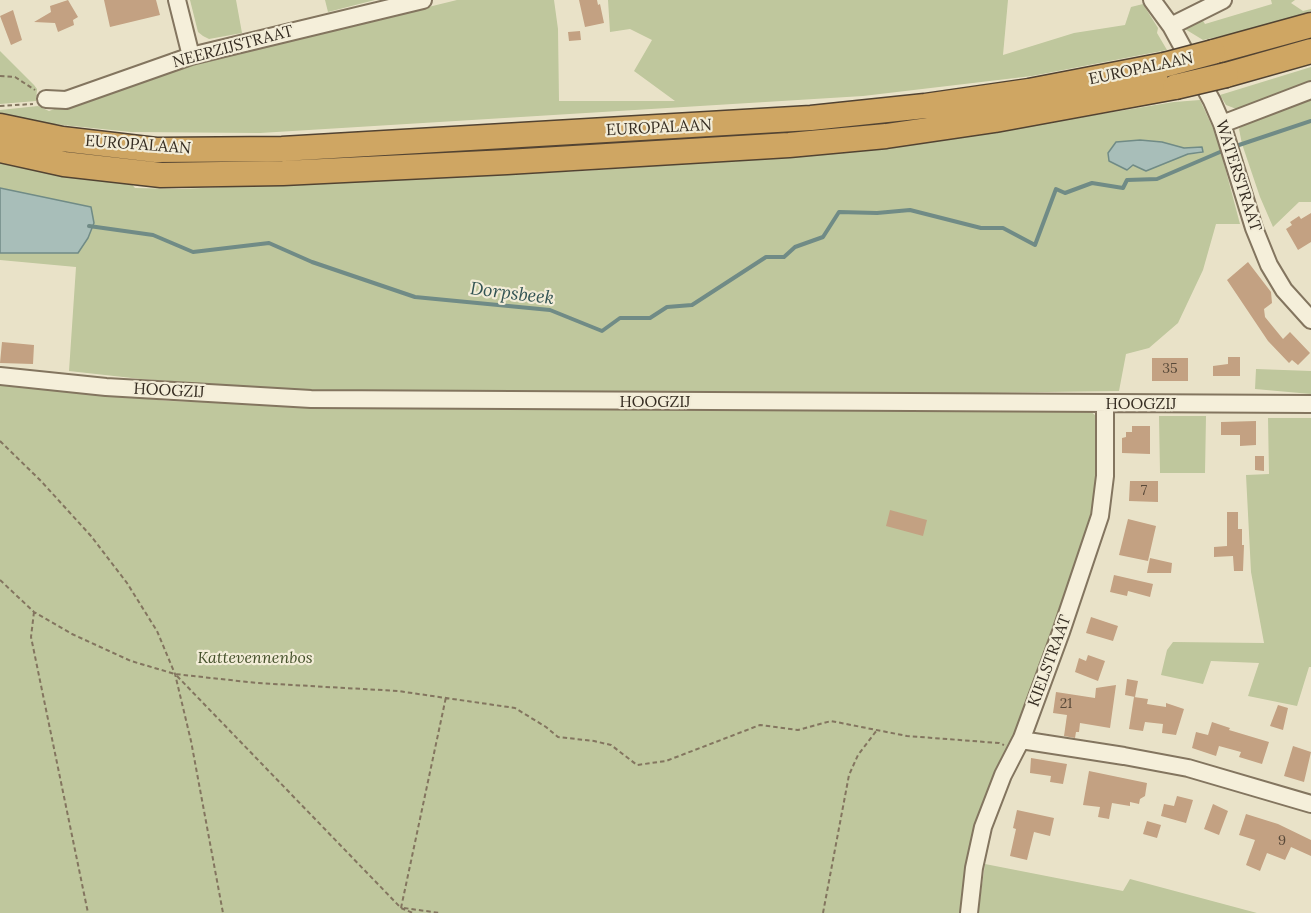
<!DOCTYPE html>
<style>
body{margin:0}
canvas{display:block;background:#e9e2c8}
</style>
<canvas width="1311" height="913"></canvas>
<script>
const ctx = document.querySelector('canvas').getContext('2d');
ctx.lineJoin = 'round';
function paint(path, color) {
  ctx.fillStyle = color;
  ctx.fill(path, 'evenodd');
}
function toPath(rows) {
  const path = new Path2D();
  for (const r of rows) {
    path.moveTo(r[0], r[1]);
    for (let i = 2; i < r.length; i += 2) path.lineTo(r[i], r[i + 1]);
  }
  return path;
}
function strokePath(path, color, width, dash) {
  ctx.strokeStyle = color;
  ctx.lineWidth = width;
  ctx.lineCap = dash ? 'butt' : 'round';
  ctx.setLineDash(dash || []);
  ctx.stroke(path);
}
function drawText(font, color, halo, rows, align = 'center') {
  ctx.font = font + ' Lora,serif';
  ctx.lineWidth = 4.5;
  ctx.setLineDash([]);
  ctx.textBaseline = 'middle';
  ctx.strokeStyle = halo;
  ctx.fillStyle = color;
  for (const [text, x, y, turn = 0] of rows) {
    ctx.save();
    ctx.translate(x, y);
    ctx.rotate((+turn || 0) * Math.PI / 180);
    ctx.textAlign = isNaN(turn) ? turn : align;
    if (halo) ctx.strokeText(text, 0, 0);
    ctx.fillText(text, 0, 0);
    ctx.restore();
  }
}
const green = toPath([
 [190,0,236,0,242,33,209,39,203,36,198,32],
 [325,0,375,0,328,12],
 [457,0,554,0,558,29,559,101,675,101,634,71,652,40,630,29,610,32,608,0,1008,0,1003,55,1074,33,1125,25,1131,7,1143,4,1158,28,1157,33,1167,50,1032,76,863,96,260,133,131,132,43,123,0,113,0,110,38,106,49,111,171,67,199,63],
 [1271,0,1295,0,1291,3,1303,11,1311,9,1311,11,1257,28,1203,40,1185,29,1186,25,1200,16,1205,24,1272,4],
 [0,51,34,85,37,89,36,101,0,104],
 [1311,67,1311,84,1239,110,1226,105,1220,95],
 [1311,97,1311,202,1299,202,1273,227,1260,197,1242,144,1239,129,1246,121],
 [1200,100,1217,137,1240,224,1216,224,1203,270,1178,323,1149,348,1126,354,1119,391,974,393,298,390,141,379,69,371,76,267,0,260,0,253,78,253,90,207,0,188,0,160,130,182,135,188,181,189,582,171,815,155,931,142,1174,102],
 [1162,142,1184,148,1202,147,1203,153,1188,154,1146,171,1133,165],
 [1256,369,1311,371,1311,394,1255,389],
 [0,385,169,401,306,405,1088,409,1096,416,1099,480,1094,516,973,857,960,913,0,913],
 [1159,416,1206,416,1205,473,1160,473],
 [1268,418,1311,418,1311,667,1309,667,1297,706,1248,696,1259,663,1211,661,1203,684,1161,675,1167,650,1173,642,1264,643,1251,572,1246,475,1269,474],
 [985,864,1123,891,1130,879,1257,913,978,913]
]);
const water = toPath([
 [1140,140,1162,142,1184,148,1202,147,1203,152,1188,154,1146,171,1133,165,1127,170,1109,161,1108,153,1116,142,1140,140],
 [0,188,91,207,94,223,88,238,78,253,0,253,0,188]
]);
const stream = toPath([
 [1239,145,1311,121],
 [89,226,153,235,193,252,269,243,312,262,415,297,550,310,602,331,620,318,650,318,667,307,692,305,766,257,784,257,795,247,823,237,839,212,877,213,910,210,981,228,1003,228,1035,245,1056,189,1065,193,1092,183,1123,188,1127,180,1157,179,1220,152]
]);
const building = toPath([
 [68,0,78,17,73,20,74,25,58,32,55,23,34,22,51,12,50,6],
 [104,0,156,0,160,15,110,27],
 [579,0,597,0,598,5,600,4,604,23,585,27],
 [13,10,22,40,11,45,0,16],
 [580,31,581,40,569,41,568,32],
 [1311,213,1311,242,1298,250,1286,229,1292,225,1290,222,1299,216,1301,219],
 [1248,262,1271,292,1272,303,1264,309,1265,317,1283,339,1290,332,1310,353,1298,365,1292,360,1289,363,1268,341,1227,280],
 [2,342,34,345,33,364,0,363],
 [1228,357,1240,357,1240,376,1213,376,1213,366,1228,364],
 [1152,358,1188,358,1188,381,1152,381],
 [1256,421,1256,445,1240,446,1240,435,1221,435,1221,422],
 [1132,426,1150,426,1150,454,1122,453,1122,438,1126,437,1126,432,1132,432],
 [1255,456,1264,456,1264,471,1255,470],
 [1130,481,1158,481,1158,502,1129,501],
 [890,510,927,520,923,536,886,526],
 [1227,512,1238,512,1238,529,1242,529,1242,545,1244,545,1243,571,1234,571,1233,556,1214,557,1214,547,1227,546],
 [1128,519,1156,526,1148,561,1119,555],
 [1150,558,1172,563,1171,573,1147,573],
 [1114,575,1153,584,1150,597,1128,591,1127,596,1110,592],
 [1091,617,1118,626,1113,641,1086,633],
 [1088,655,1105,661,1098,681,1075,672,1079,658,1086,661],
 [1127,679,1138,681,1135,697,1125,695],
 [1116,685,1110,728,1080,723,1079,732,1076,732,1075,738,1064,736,1067,715,1053,713,1056,692,1095,698,1096,688],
 [1134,697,1148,699,1147,704,1166,707,1166,703,1184,709,1176,735,1162,733,1163,724,1145,722,1143,731,1129,729],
 [1278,705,1288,708,1283,730,1270,726],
 [1212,722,1230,728,1229,730,1269,742,1262,764,1239,757,1241,752,1219,746,1216,756,1192,748,1196,732,1208,735],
 [1293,746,1311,752,1304,782,1284,776],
 [1031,758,1067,764,1063,784,1050,782,1051,776,1030,773],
 [1089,771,1147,783,1145,796,1140,799,1139,804,1130,802,1130,806,1112,803,1109,819,1098,817,1100,807,1083,805],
 [1177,796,1193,800,1186,823,1161,816,1164,804,1174,806],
 [1213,804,1228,811,1219,835,1204,829],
 [1017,810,1054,818,1050,836,1034,832,1027,860,1010,856,1016,829,1013,828],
 [1246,814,1278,824,1311,840,1311,856,1291,847,1285,860,1267,853,1260,871,1246,865,1255,840,1239,835],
 [1147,821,1161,825,1157,838,1143,834]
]);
const path = toPath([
 [0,76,15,77,35,90],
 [0,106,33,104],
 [0,441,41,481,91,536,127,583,157,631,175,674,191,741,223,913],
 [0,580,34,612,72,634,131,661,175,674,257,683,398,691,515,708,546,727,558,737,594,741,611,745,637,765,666,761,760,725,798,730,831,721,907,736,999,743,1004,745],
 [34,612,31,637,88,913],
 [177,676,401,908,413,913],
 [401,908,446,697],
 [404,908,440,913],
 [823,913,849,775,858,755,877,730]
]);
const minor = toPath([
 [177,0,191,56],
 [1152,0,1171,26,1212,101,1222,124,1254,228,1269,265,1284,290,1311,320],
 [1171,26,1223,0],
 [46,99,66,100,191,56,423,0],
 [1222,124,1311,90],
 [0,376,106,387,311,399,1311,404],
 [1021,740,1124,756,1188,768,1311,804],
 [969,913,974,868,983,827,1003,775,1022,738,1061,632,1100,516,1105,476,1105,404]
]);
const highway = toPath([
 [1213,52,1311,25],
 [1226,75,1311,51],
 [0,126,62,139,156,150,282,149,811,118,925,106,1029,91,1164,65],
 [0,150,64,164,161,175,283,173,507,162,789,145,886,136,995,120,1175,87]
]);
const highwayBridge = toPath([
 [1164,65,1213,52],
 [1175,87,1226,75]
]);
const numberNames = [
 ["35",1170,369],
 ["7",1144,491],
 ["21",1066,704],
 ["9",1282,841]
];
const streetNames = [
 ["NEERZIJSTRAAT",233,47,-15],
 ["EUROPALAAN",1141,69,-12],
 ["EUROPALAAN",659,128,-3],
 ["EUROPALAAN",138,145,4],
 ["WATERSTRAAT",1238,176,72],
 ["HOOGZIJ",169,391,3],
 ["HOOGZIJ",655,402],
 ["HOOGZIJ",1141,404],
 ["KIELSTRAAT",1050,661,-70]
];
const parkNames = [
 ["Kattevennenbos",255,658]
];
const waterNames = [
 ["Dorpsbeek",512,294,7]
];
paint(green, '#bfc79d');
paint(water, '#a8beb9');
strokePath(water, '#708b86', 1.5);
strokePath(stream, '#708b86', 4);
paint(building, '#c3a182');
strokePath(minor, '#83755f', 20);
strokePath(highway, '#524332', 27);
strokePath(path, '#83755f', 2, [4.5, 3]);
strokePath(minor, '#f5efda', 16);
strokePath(highway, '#cfa663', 24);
strokePath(highwayBridge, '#524332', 27, []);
strokePath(highwayBridge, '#cfa663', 24);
drawText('14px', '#584939', null, numberNames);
drawText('16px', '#352c21', '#f2ecd7', streetNames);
drawText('italic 16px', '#44502a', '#f2ecd7', parkNames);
drawText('italic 18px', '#325353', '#f2ecd7', waterNames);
</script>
